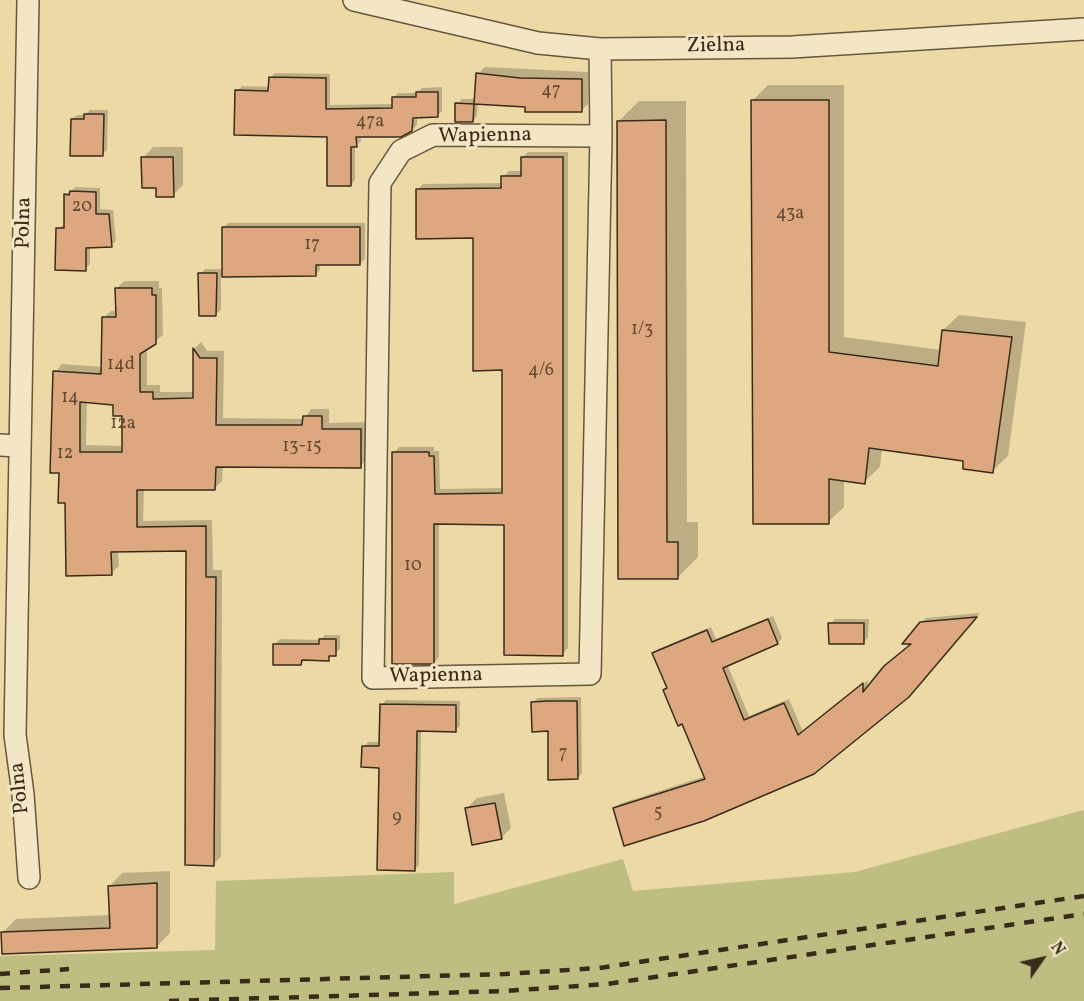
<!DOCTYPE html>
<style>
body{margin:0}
#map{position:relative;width:1084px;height:1001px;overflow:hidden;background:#ecd9a6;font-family:Vollkorn,serif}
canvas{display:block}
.north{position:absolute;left:1012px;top:929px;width:60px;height:60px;-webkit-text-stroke:4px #f3e6c5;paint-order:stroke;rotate:56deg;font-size:16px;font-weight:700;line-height:24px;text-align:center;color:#392b1a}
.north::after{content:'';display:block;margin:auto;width:21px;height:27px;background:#392b1a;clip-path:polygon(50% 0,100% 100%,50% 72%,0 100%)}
</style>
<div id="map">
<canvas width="1084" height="1001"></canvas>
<div class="north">N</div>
</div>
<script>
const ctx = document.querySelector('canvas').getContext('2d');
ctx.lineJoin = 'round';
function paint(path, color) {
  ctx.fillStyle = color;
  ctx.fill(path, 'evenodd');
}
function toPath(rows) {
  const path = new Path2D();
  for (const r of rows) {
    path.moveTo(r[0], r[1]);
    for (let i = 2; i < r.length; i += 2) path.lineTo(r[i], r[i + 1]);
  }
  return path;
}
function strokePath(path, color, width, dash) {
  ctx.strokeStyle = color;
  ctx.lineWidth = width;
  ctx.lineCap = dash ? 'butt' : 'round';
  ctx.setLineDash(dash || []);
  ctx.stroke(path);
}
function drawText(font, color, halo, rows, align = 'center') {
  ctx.font = font + ' Vollkorn,serif';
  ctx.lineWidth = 6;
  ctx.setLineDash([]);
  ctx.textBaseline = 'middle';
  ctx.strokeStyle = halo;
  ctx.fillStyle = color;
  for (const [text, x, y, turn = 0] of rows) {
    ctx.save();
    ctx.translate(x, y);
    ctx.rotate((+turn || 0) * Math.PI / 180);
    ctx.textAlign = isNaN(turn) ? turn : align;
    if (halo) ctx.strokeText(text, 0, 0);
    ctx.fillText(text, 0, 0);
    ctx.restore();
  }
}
const green = toPath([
 [1084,810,1084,1001,0,1001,0,956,215,950,216,881,454,872,454,904,623,859,633,891,855,872]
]);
const shadow = toPath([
 [485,67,588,72,588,104,581,111,478,102,477,116,473,121,457,104,462,99,476,99,478,74],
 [275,73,330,74,330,105,393,104,393,98,398,93,417,93,422,88,442,87,442,111,437,115,417,116,417,125,412,130,361,136,361,141,355,146,355,180,351,185,328,136,237,91,242,86,270,87,271,77],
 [768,85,844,85,844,337,941,350,943,330,959,315,1026,322,1008,456,992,471,965,460,882,449,880,467,864,482,844,479,844,507,828,522,752,101],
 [639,101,686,101,687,522,698,522,698,557,678,577,620,577,619,121],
 [90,110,108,110,107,150,102,154,72,119,77,115,85,115],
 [153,147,183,147,183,185,173,195,157,186,143,158],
 [528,152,568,152,568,648,562,654,506,523,439,522,439,657,434,663,394,453,399,447,434,447,434,451,439,451,440,489,504,488,503,369,474,236,417,190,423,184,503,183,503,177,509,171,522,171,522,158],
 [76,187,100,188,100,209,113,210,116,241,111,245,90,247,90,264,85,269,57,229,65,224,65,195],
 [228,223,365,223,365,259,360,263,320,263,320,270,315,275,221,276,221,310,216,314,200,274,205,269,223,269,223,228],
 [124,281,159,281,159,288,162,288,163,335,147,348,147,385,160,385,160,392,194,392,194,349,201,342,207,351,224,351,223,418,304,419,311,409,329,409,329,423,368,422,368,459,360,466,223,465,222,481,215,488,144,489,143,521,212,520,213,570,222,570,221,857,213,864,187,549,118,550,119,566,111,573,66,501,60,471,55,372,62,364,103,367,103,318,111,311,117,311,117,288],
 [87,401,115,403,124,414,124,446,86,445],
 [980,613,914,691,813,773,614,809,619,804,706,776,654,653,658,649,711,627,716,639,773,616,782,638,778,643,727,664,749,716,789,699,803,732,868,680,867,689,914,642,921,623,926,618],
 [835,619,869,619,868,638,863,642,830,624],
 [325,635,340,635,340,649,328,659,305,659,301,663,275,644,280,639,321,640],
 [581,697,582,773,577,778,533,702,538,698],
 [386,700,460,701,460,726,455,730,421,730,419,865,415,869,380,766,363,747,368,742,381,742,381,705],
 [504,793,511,828,501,838,466,809,477,798],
 [170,871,170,933,157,946,3,932,16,919,111,915,109,887,122,873]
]);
const building = toPath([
 [476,73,520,78,582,79,582,112,525,112,525,107,474,104,476,73],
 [269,77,326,78,326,109,392,108,392,97,416,97,416,92,438,92,438,117,413,118,412,131,401,137,356,137,357,147,351,147,351,186,327,186,327,137,234,135,235,90,268,91,269,77],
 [751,100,829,100,829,352,938,366,942,330,1012,337,993,473,963,469,963,461,869,448,865,484,829,479,829,524,753,524,751,100],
 [455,103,474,104,473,122,455,122,455,103],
 [84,114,104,114,103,156,70,156,71,119,84,119,84,114],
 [666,120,667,542,678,542,678,579,618,579,617,121,666,120],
 [141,157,173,157,174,197,156,197,156,188,142,188,141,157],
 [521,157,563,157,563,656,504,655,504,525,434,524,434,664,392,664,392,452,429,452,429,456,434,456,435,494,502,493,502,370,473,371,473,238,416,239,416,189,501,188,501,176,521,176,521,157],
 [70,191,96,192,96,214,109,214,112,247,86,248,86,271,55,270,56,228,64,228,64,194,69,195,70,191],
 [222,227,360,227,360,265,316,265,316,276,222,277,222,227],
 [198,273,217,273,216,316,199,316,198,273],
 [115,288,152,288,152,295,156,295,156,344,140,354,140,392,153,392,153,399,193,398,193,348,200,358,217,358,216,425,302,425,303,416,322,416,322,429,361,429,361,468,216,467,215,490,137,490,137,527,206,526,206,577,216,577,214,866,185,865,186,551,111,552,112,575,66,576,65,503,58,503,59,473,50,473,53,371,101,374,102,317,116,317,115,288],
 [80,402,113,405,113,416,122,416,122,452,80,452,80,402],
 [977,617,909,697,814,774,704,821,624,846,613,808,705,779,682,724,678,726,663,690,667,688,652,653,707,630,712,642,768,619,778,644,723,668,744,720,784,703,798,735,863,683,863,692,884,666,911,644,902,644,920,622,977,617],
 [828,623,864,623,864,644,829,644,828,623],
 [319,639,336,639,336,656,329,656,329,661,302,660,301,665,273,665,273,644,319,644,319,639],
 [547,701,577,701,578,779,548,780,548,731,532,732,531,702,547,701],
 [380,704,456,705,456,732,417,731,415,871,377,870,379,768,361,767,362,746,379,746,380,704],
 [495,803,502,839,472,845,465,808,495,803],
 [157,883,157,948,2,954,1,932,110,928,108,886,157,883]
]);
const minor = toPath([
 [28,0,15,735,23,794,29,878],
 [354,0,538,43,600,49,792,47,1084,29],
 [600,49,601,136,590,674,373,678,380,183,401,151,433,135,601,136],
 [0,445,19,446]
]);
const rail = toPath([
 [0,974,69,969],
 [0,988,505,974,599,968,1084,896],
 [169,1001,505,991,607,984,1084,914]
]);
const numberNames = [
 ["47",551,92],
 ["47a",370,123],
 ["20",82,208],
 ["43a",790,215],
 ["17",312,246],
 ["1/3",642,331],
 ["14d",121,366],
 ["4/6",541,372],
 ["14",70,399],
 ["12a",123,425],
 ["13-15",302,448],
 ["12",65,455],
 ["10",413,567],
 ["7",563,755],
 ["5",658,814],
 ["9",397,819]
];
const streetNames = [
 ["Zielna",716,47,-1],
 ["Wapienna",485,137,-1],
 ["Polna",25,223,-89],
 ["Wapienna",436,677,-1],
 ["Polna",21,788,-96]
];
paint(green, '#bebd82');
paint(shadow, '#0003');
paint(building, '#dda87f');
strokePath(building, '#392b1a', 1.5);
strokePath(minor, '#66563d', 24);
strokePath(minor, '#f3e6c5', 21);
strokePath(rail, '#392b1a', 4.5, [10, 10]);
drawText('18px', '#624a33', null, numberNames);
drawText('21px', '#392b1a', '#f3e6c5', streetNames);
</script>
